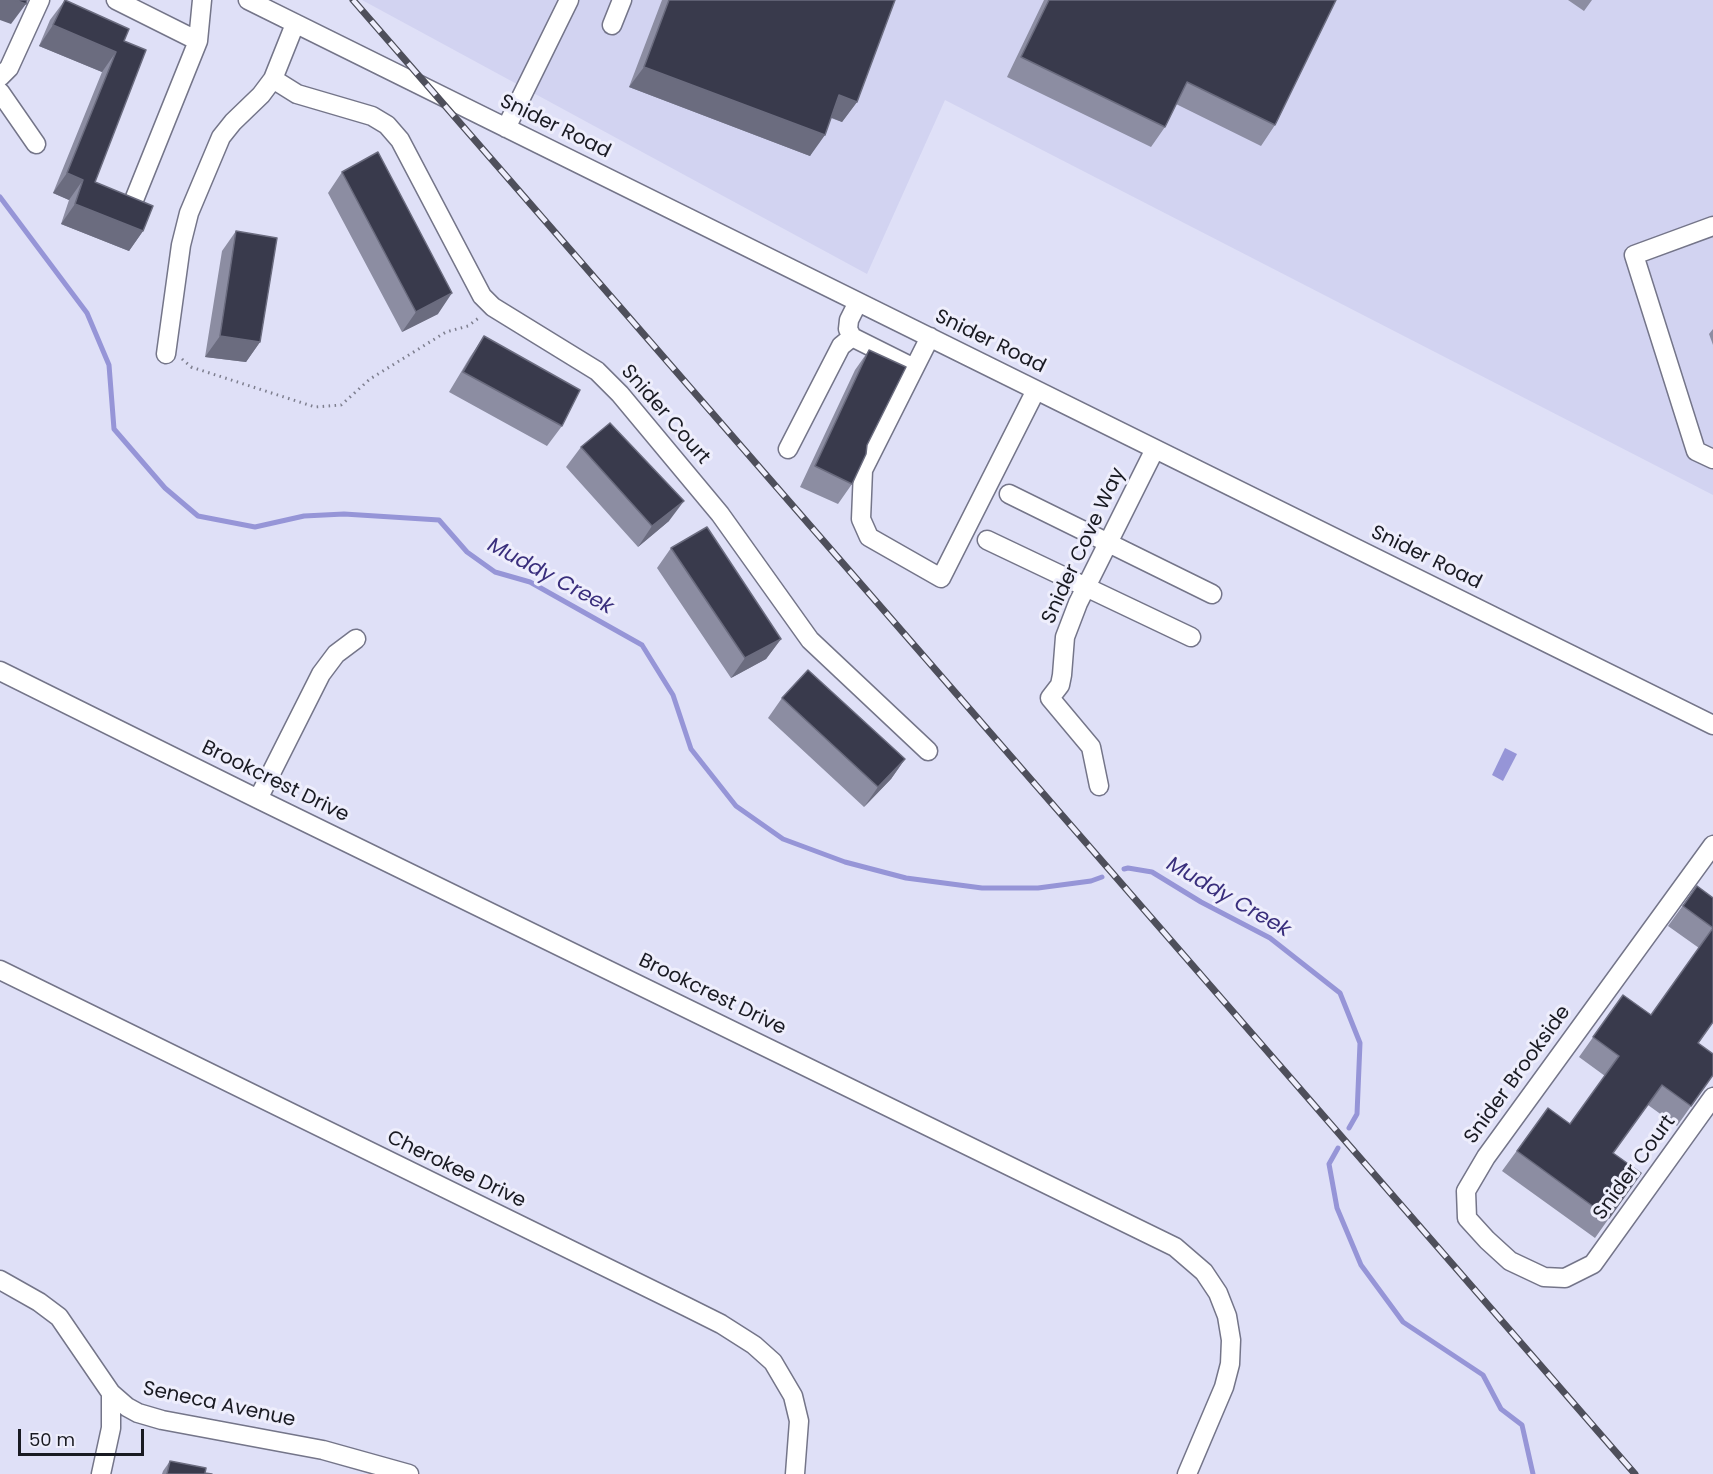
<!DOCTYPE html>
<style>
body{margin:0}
#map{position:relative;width:1713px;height:1474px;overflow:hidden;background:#dfe0f7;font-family:Poppins,sans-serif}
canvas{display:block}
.scale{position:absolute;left:18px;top:1429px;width:126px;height:27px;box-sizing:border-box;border:3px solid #191a22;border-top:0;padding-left:8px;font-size:18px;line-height:21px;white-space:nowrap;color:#191a22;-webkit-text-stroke:4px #eeeefc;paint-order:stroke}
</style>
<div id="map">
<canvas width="1713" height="1474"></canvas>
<div class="scale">50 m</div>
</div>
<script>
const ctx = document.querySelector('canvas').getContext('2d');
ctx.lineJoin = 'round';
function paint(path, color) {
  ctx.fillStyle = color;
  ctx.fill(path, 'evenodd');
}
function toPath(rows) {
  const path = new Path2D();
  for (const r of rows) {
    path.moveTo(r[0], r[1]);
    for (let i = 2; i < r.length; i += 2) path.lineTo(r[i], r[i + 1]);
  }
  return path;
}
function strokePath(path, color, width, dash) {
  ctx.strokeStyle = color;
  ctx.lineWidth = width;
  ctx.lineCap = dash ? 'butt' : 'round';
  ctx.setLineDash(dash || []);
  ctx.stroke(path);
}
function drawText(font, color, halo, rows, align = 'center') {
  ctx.font = font + ' Poppins,sans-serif';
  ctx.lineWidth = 6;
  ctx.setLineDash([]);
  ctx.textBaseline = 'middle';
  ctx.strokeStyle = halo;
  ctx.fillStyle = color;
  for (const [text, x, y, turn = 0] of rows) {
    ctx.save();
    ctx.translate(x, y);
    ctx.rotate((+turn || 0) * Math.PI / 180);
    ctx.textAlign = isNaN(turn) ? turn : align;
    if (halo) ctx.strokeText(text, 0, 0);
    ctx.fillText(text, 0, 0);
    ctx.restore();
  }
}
const built = toPath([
 [362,0,1713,0,1713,495,945,100,867,274]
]);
const water = toPath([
 [1505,748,1517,754,1503,781,1492,775]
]);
const stream = toPath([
 [0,197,87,313,109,365,114,429,165,488,198,516,255,527,304,516,344,514,439,520,467,552,495,572,530,582,642,645,673,695,691,749,736,806,783,839,845,862,906,878,982,888,1038,888,1091,881,1102,877],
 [1124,869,1128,868,1152,872,1201,902,1270,938,1340,993,1360,1043,1357,1114,1349,1128],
 [1338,1148,1329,1164,1337,1208,1361,1265,1403,1322,1483,1375,1501,1409,1522,1425,1533,1474]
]);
const path = toPath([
 [182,359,191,367,315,407,341,405,370,379,446,332,468,326,480,317]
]);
const minor = toPath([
 [116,0,198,41],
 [248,0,1713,725],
 [612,25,622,0],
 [0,77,9,68,40,0],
 [273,79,297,94,372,116,387,125,400,140,482,296,493,307,597,371,620,394,720,514,810,640,928,751],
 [0,92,36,144],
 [506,128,569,0],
 [134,200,198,41,202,0],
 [1713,226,1634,255,1696,451,1713,459],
 [858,302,849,320,848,329,852,337,914,368],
 [930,337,863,470,861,519,869,537,941,578,1036,390],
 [166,354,181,245,189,213,221,137,233,122,261,95,273,79,295,24],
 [788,449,841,346,852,337],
 [1009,494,1212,594],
 [987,540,1191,637],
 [0,671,258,799,1175,1247,1204,1272,1218,1293,1227,1316,1231,1340,1230,1364,1224,1387,1187,1474],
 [1099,786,1091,747,1050,698,1060,685,1062,675,1065,637,1078,603,1155,449],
 [258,799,321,674,336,654,356,639],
 [1713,845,1486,1157,1466,1191,1467,1218,1487,1240,1510,1261,1544,1277,1565,1278,1593,1264,1713,1097],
 [0,970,687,1307,721,1324,754,1345,773,1362,793,1396,799,1421,795,1474],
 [0,1280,39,1302,59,1317,111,1393,127,1407,138,1413,162,1420,323,1450,409,1474],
 [101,1474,111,1428,111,1393]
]);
const rail = toPath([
 [353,0,1635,1474]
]);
const wall = toPath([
 [65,0,124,41,95,182,143,231,129,251,61,224,69,200,53,193,102,72,39,46,50,20],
 [662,0,895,0,857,102,842,122,831,118,810,156,629,87],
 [1044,0,1336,0,1275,125,1261,146,1176,104,1165,127,1151,147,1007,77],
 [1568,0,1592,0,1584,11],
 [342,172,438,314,402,332,328,193],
 [236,231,260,342,246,362,205,357,222,251],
 [1713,329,1713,345,1709,334],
 [484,336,562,426,547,446,449,392,470,357],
 [869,350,867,445,852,484,838,504,800,487,855,370],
 [581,447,669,521,638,547,566,467],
 [671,548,781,639,766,659,731,678,657,568],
 [782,698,905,759,891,779,864,807,768,718],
 [1697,886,1713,898,1713,1022,1698,1044,1713,1075,1677,1126,1648,1105,1613,1153,1641,1173,1595,1238,1502,1171,1548,1108,1570,1124,1605,1076,1579,1057,1623,995,1651,1015,1699,948,1668,926],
 [170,1461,205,1473,212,1474,162,1474,163,1471]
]);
const shadedWall = toPath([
 [0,0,15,0,26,4,11,24,0,20],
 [53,25,116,52,102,72,39,46],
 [644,67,825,135,810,156,629,87],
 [839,95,857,102,842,122,825,115],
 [67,173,83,180,69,200,53,193],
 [75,204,143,231,129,251,61,224],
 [452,293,438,314,402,332,416,312],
 [220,336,260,342,246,362,205,357],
 [684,501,669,521,638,547,652,526],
 [781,639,766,659,731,678,745,658],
 [905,759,891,779,864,807,878,787]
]);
const building = toPath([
 [15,0,27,0,26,4,15,0],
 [65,0,129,29,124,41,146,50,95,182,153,206,143,231,75,204,83,180,67,173,116,52,53,25,65,0],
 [669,0,895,0,857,102,839,95,825,135,644,67,669,0],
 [1049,0,1336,0,1275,125,1187,82,1165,127,1021,57,1049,0],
 [378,152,452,293,416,312,342,172,378,152],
 [236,231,277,238,260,342,220,336,236,231],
 [484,336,580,390,562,426,463,372,484,336],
 [869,350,906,367,867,445,866,454,852,484,815,466,869,350],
 [610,423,684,501,652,526,581,447,610,423],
 [707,527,781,639,745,658,671,548,707,527],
 [808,670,905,759,878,787,782,698,808,670],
 [1697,886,1713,898,1713,928,1683,906,1697,886],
 [1713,928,1713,1022,1698,1043,1713,1054,1713,1075,1691,1106,1662,1085,1613,1153,1641,1173,1609,1218,1517,1151,1548,1108,1570,1124,1619,1056,1593,1037,1623,995,1651,1015,1713,928],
 [170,1461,206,1468,205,1473,212,1474,167,1474,170,1461]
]);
const streetNames = [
 ["Snider Road",555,127,26],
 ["Snider Road",990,342,26],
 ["Snider Court",665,415,49],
 ["Snider Cove Way",1084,546,-65],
 ["Snider Road",1426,558,26],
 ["Brookcrest Drive",275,782,26],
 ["Brookcrest Drive",712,995,26],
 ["Snider Brookside",1518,1075,-54],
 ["Snider Court",1635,1168,-54],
 ["Cherokee Drive",456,1170,26],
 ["Seneca Avenue",219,1405,12]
];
const waterNames = [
 ["Muddy Creek",550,577,28],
 ["Muddy Creek",1228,898,30]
];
paint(built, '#d2d3f1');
paint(water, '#9695d7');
strokePath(stream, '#9695d7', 5);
strokePath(minor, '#747589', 21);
strokePath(path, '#7e7f8f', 3, [1.5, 4.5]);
strokePath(minor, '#fff', 18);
strokePath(rail, '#4e4f5b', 7);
strokePath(rail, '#eeeefc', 4.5, [14]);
paint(wall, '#8c8da2');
paint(shadedWall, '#6b6c7f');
paint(building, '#393a4c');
strokePath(building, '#6b6c7f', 1.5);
drawText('20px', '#191a22', '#eeeefc', streetNames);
drawText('italic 21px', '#392e7c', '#eeeefc', waterNames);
</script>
